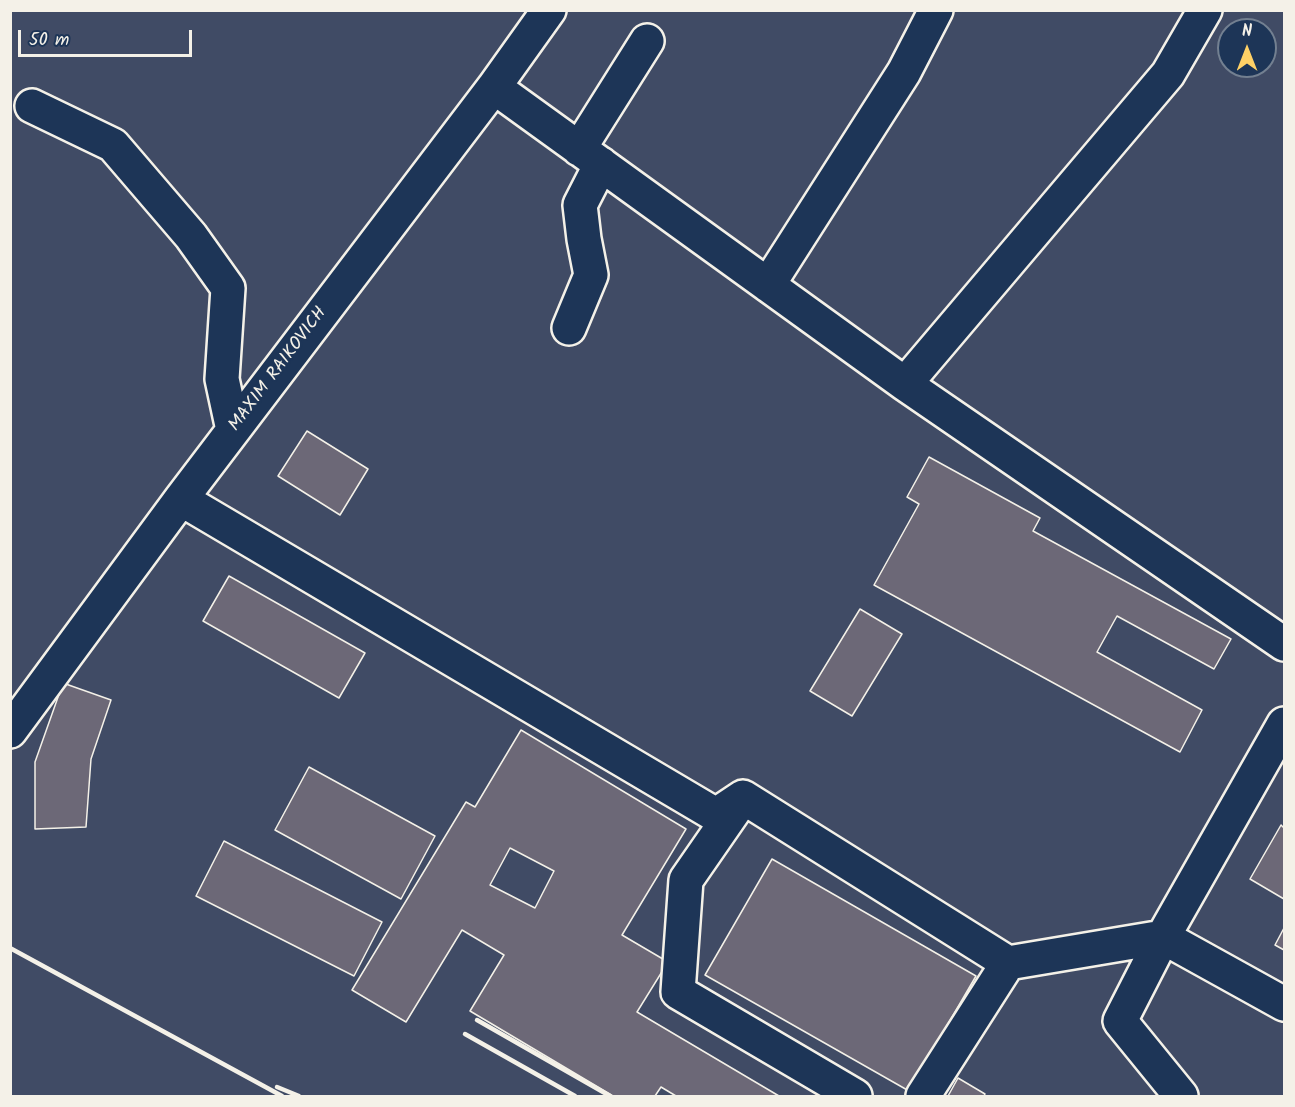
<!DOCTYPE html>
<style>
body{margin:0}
#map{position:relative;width:1295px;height:1107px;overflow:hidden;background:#2d3f5d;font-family:Kalam,sans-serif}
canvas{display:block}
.frame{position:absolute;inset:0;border:12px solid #f4f1e8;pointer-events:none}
.north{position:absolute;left:1217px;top:18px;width:60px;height:60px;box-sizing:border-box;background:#1d3557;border:2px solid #738091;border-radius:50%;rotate:0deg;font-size:16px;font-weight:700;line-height:24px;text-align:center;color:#f4f1e8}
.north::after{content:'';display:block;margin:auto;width:21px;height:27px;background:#ffd166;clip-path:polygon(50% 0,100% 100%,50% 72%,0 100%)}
.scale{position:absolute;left:18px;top:30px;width:174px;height:27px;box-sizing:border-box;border:3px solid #f4f1e8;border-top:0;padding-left:8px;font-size:18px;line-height:21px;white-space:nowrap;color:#f4f1e8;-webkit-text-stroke:4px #1d3557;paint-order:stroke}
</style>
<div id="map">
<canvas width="1295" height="1107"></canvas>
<div class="frame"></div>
<div class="north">N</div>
<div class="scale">50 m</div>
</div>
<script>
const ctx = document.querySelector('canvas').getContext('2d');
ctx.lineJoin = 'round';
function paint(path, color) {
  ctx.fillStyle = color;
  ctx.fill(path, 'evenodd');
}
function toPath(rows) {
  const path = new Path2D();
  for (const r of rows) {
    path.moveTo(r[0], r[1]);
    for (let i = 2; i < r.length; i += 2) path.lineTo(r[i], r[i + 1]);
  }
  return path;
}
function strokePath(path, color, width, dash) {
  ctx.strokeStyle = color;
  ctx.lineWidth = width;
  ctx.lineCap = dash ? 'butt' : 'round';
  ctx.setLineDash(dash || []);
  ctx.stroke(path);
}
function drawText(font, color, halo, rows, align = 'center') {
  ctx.font = font + ' Kalam,sans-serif';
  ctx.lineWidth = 4.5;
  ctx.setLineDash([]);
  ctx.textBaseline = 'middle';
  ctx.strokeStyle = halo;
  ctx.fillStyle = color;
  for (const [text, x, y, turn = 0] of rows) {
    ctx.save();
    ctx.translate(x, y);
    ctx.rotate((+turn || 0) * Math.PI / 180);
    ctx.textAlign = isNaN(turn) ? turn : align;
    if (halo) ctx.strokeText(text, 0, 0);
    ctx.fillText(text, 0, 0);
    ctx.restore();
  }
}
const built = toPath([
 [11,11,1284,11,1284,1096,11,1096],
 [1229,30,1265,30,1265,66,1229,66]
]);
const building = toPath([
 [307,431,368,469,340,515,278,476,307,431],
 [929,457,1040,518,1033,531,1231,639,1214,669,1117,616,1097,652,1202,710,1180,752,874,585,919,504,907,497,929,457],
 [229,576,365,653,339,698,203,621,229,576],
 [860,609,902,634,852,716,810,691,860,609],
 [63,683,111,700,91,759,86,827,35,829,35,762,63,683],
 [521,730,686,829,622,935,668,962,637,1012,779,1096,676,1096,661,1087,655,1096,613,1096,470,1011,504,955,462,930,406,1022,352,990,466,802,475,807,521,730],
 [510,848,554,871,535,908,490,885,510,848],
 [309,767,435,836,401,899,275,830,309,767],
 [1281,825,1284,828,1284,899,1250,879,1281,825],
 [224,841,382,922,354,976,196,896,224,841],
 [772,859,976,976,909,1091,705,975,772,859],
 [1284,928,1284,950,1275,945,1284,928],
 [958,1078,985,1094,984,1096,948,1096,958,1078]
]);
const minor = toPath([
 [494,87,905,384,1168,74,1205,10],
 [32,106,113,145,191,236,228,288,222,379,233,430],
 [579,149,647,41],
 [768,285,904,72,936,10],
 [569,328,591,275,584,239,580,205,601,164],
 [905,384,1284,644],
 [181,499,716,815,743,797,1008,963,1163,937,1284,1004],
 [10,731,181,499,494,87,549,10],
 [740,802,686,880,678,992,855,1096],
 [923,1096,1008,963],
 [1181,1096,1120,1021,1163,937,1284,724]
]);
const rail = toPath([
 [10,948,282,1096],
 [477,1020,610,1096],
 [465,1034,575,1096],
 [277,1087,299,1096]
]);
const streetNames = [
 ["MAXIM RAIKOVICH",279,370,-53]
];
paint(built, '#404b65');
paint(building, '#6c6877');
strokePath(building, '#f4f1e8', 1.5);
strokePath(minor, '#f4f1e8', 38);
strokePath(minor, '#1d3557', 33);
strokePath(rail, '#f4f1e8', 4.5);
drawText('18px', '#f4f1e8', '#1d3557', streetNames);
</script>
